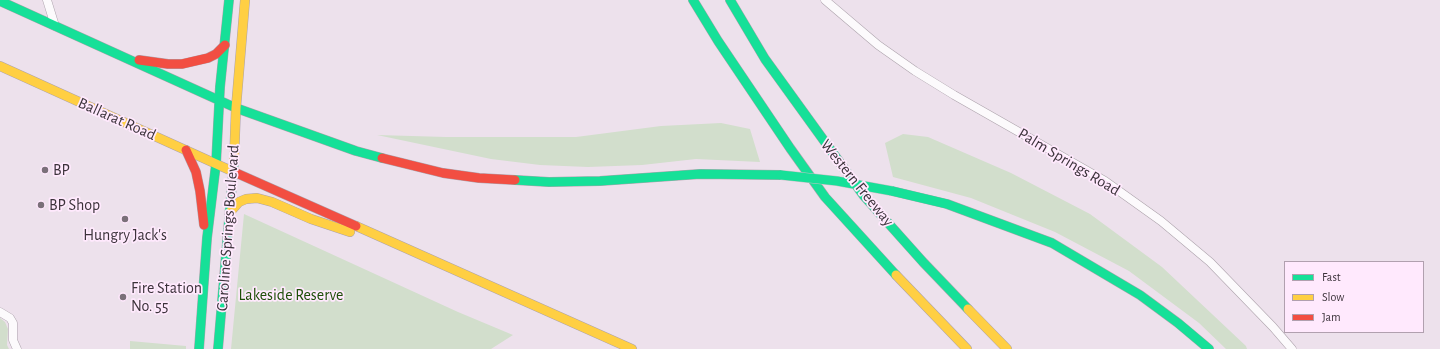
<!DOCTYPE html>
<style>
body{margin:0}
#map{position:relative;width:1440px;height:349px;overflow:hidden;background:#ede1ec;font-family:"Alegreya Sans",sans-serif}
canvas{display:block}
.legend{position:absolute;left:1284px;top:261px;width:140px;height:72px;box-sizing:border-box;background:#ffe9fd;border:1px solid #b1a0af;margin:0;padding:5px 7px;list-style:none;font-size:12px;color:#3c333b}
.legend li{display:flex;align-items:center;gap:8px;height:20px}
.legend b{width:20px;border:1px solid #b1a0af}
</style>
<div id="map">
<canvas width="1440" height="349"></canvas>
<ul class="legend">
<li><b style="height:5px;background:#16e098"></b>Fast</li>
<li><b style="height:5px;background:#ffcf43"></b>Slow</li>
<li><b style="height:5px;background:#f24e42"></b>Jam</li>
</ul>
</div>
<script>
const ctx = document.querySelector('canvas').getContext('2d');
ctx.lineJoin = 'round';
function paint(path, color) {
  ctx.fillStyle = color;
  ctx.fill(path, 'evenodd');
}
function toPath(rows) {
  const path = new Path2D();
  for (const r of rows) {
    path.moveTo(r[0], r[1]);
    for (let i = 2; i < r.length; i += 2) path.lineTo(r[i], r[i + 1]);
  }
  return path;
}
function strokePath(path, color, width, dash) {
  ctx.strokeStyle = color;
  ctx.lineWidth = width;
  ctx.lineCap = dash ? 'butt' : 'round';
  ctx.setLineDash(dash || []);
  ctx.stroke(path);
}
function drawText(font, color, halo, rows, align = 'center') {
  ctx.font = font + ' "Alegreya Sans",sans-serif';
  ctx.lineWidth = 3.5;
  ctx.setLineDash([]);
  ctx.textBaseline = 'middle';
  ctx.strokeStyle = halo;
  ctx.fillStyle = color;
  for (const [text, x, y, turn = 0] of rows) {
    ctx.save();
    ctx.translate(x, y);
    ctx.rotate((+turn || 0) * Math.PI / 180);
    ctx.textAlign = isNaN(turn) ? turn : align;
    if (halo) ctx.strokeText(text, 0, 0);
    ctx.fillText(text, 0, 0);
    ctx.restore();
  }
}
const green = toPath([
 [721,123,750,129,760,162,696,159,642,165,588,167,540,165,491,159,377,135,446,137,576,137,661,126],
 [903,134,928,137,1011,173,1090,214,1162,267,1246,346,1247,349,1226,349,1199,323,1129,271,1055,232,971,198,893,177,885,143],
 [244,214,458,312,513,335,491,349,231,349],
 [0,318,5,322,8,329,7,345,9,349,0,349],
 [130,341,186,346,186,349,130,349]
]);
const street = toPath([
 [47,0,55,26],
 [825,0,878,45,915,71,954,95,1105,181,1161,221,1210,262,1273,327,1292,349],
 [0,312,10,318,13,323,13,340,17,349]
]);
const fast = toPath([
 [693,0,718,41,790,148,825,197,896,275],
 [730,0,765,59,864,196,923,262,968,309],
 [0,1,236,108,356,151,382,158],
 [515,180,549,182,600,181,700,174,781,175],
 [892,191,947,204,1052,243,1140,295,1178,323,1209,349],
 [199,349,207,238,216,164,220,87,229,0],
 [218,349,234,161]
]);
const slow = toPath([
 [0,66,234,172],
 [234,161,236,108,245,0],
 [231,211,239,202,246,199,257,198,272,202,311,219,350,232],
 [356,226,632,349],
 [896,275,967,349],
 [968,309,1007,349]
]);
const jam = toPath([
 [139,60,168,64,182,64,208,58,216,54,225,45],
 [186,150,196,172,200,191,204,225],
 [382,158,443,173,479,178,515,180],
 [234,172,356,226]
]);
const fastBridge = toPath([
 [781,175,837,181,892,191]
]);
const markers = [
 [45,170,4,"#7a7079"],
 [41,205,4,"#7a7079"],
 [125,219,4,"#7a7079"],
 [123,297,4,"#7a7079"]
];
const streetNames = [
 ["Ballarat Road",117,119,24],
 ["Palm Springs Road",1069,162,31],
 ["Western Freeway",857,183,51],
 ["Caroline Springs Boulevard",228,228,-86]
];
const poiNames = [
 ["BP",53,170],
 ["BP Shop",49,205],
 ["Hungry Jack's",125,235,"center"],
 ["Fire Station",131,288],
 ["No. 55",131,306]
];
const parkNames = [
 ["Lakeside Reserve",291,295]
];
paint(green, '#d2decc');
strokePath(street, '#aca2ab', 9);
strokePath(fast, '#aca2ab', 10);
strokePath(slow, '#aca2ab', 10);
strokePath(jam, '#aca2ab', 10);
strokePath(street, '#fcfafc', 8);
strokePath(fast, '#16e098', 9);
strokePath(slow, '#ffcf43', 9);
strokePath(jam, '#f24e42', 9);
strokePath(fastBridge, '#c6c0c5', 10, []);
strokePath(fastBridge, '#16e098', 9);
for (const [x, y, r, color] of markers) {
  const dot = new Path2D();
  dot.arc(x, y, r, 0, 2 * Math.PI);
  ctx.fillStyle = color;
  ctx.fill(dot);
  strokePath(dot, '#ffe9fd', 1.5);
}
drawText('16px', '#3c333b', '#ffe9fd', streetNames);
drawText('16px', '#3c333b', '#ffe9fd', poiNames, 'left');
drawText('16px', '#1e4f08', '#ffe9fd', parkNames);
</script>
